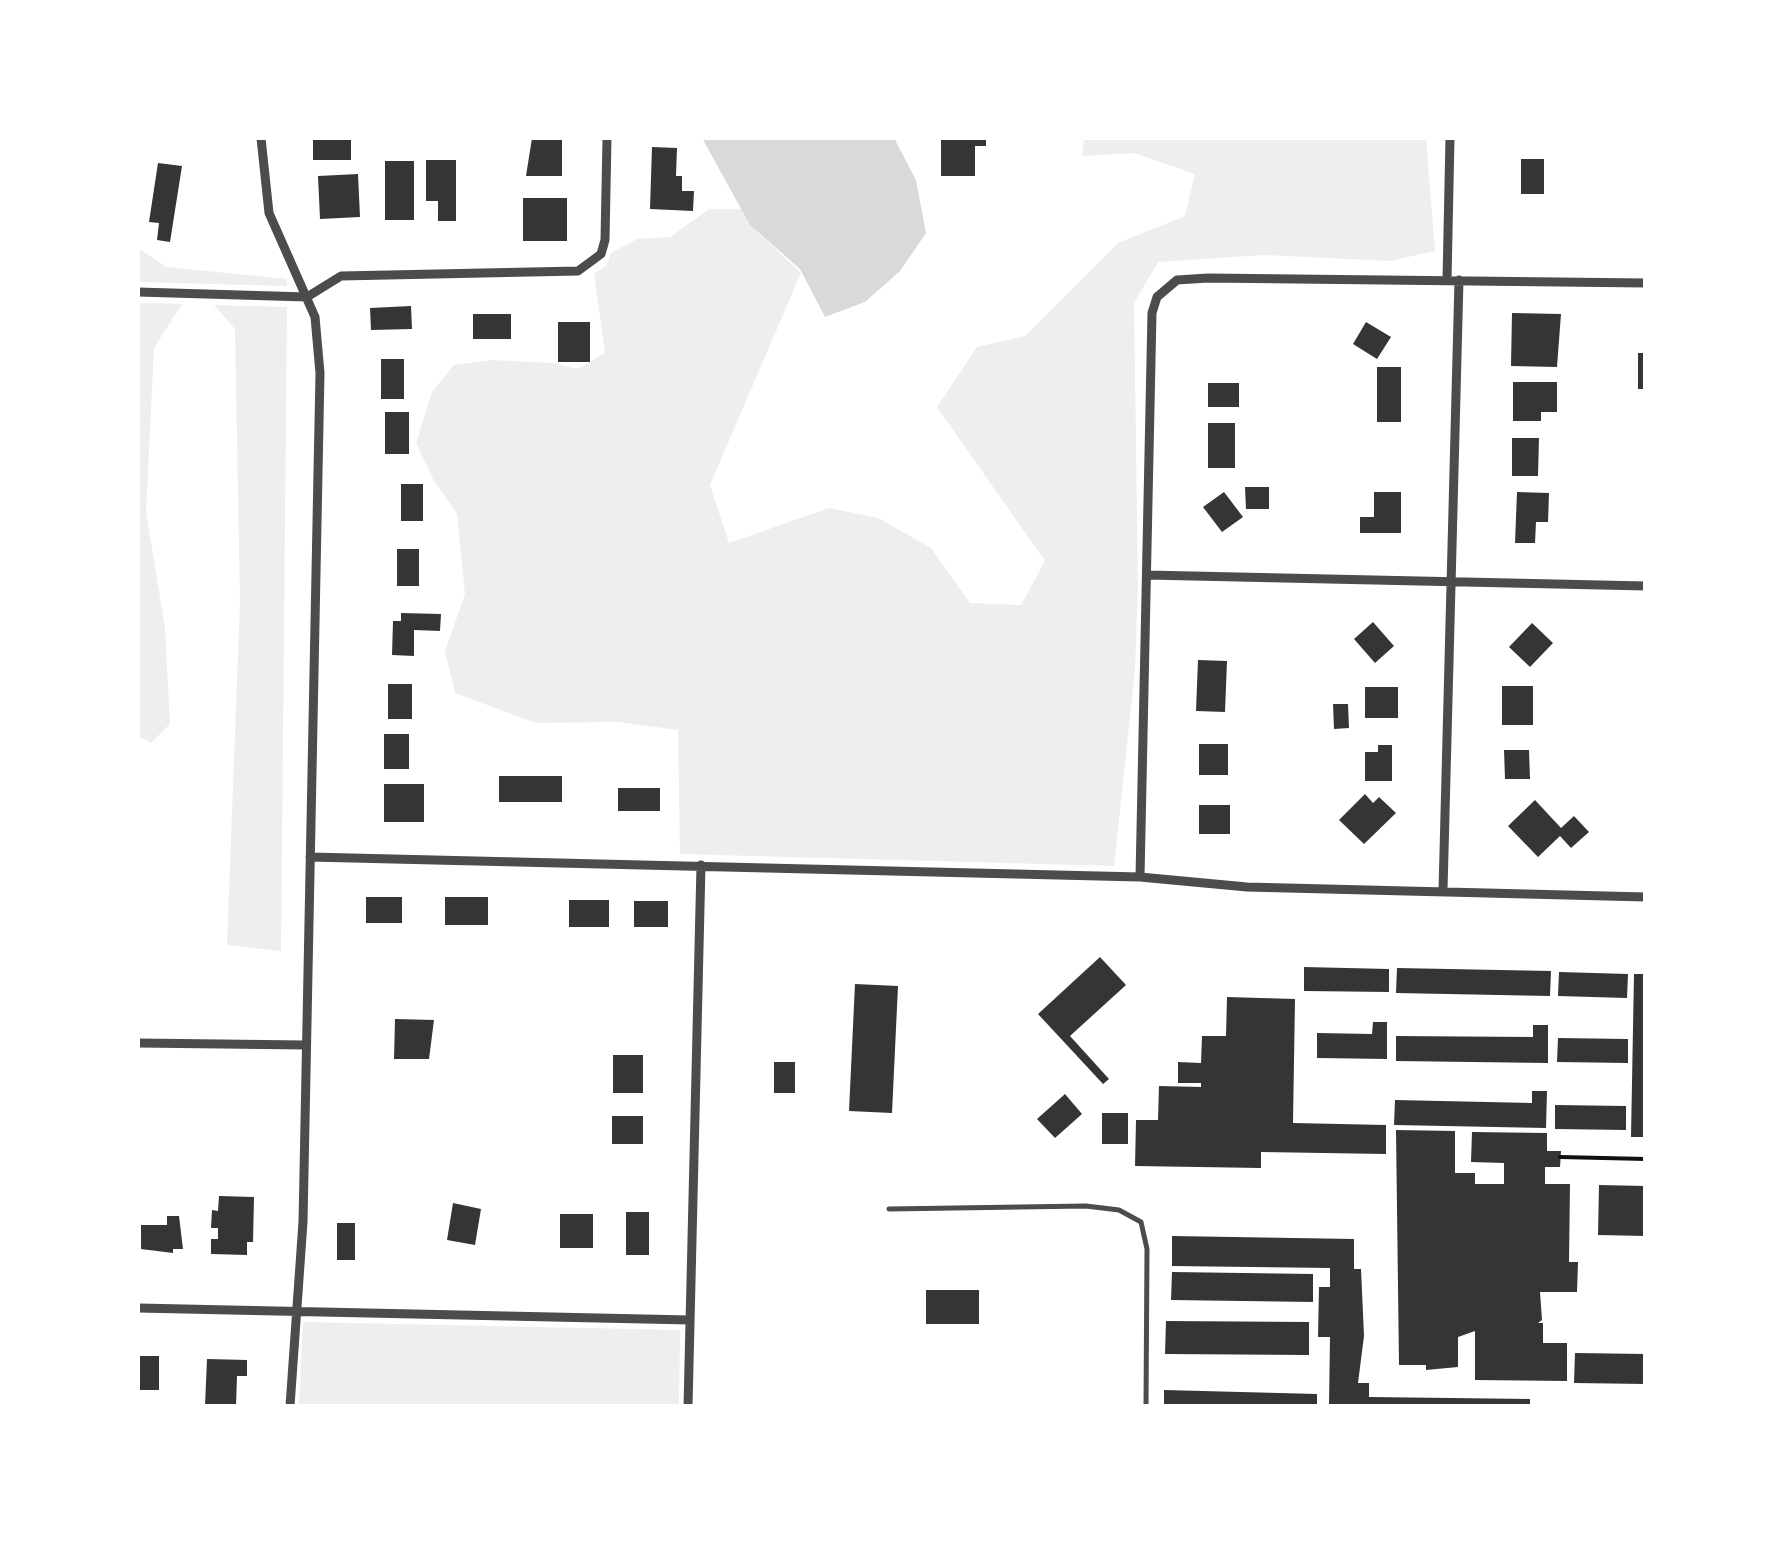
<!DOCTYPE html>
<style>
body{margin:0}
#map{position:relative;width:1783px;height:1544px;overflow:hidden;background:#fff;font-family:Lato,sans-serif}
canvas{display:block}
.frame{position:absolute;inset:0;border:140px solid #fff;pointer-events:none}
</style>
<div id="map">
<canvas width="1783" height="1544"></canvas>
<div class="frame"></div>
</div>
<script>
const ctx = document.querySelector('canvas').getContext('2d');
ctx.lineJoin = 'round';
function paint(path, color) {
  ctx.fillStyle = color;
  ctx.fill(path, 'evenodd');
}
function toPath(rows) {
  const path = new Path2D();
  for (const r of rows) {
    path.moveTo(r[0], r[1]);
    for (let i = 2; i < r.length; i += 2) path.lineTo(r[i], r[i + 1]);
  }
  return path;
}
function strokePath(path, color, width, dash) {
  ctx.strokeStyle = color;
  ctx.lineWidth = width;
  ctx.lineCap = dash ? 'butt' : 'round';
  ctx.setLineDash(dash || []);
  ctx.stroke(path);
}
const green = toPath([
 [1084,138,1426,138,1435,251,1390,261,1264,255,1158,262,1134,303,1138,584,1135,670,1114,866,680,854,678,730,618,722,536,723,455,693,445,651,465,594,457,514,433,479,416,443,432,392,454,365,491,360,554,363,577,369,605,353,594,274,607,265,611,253,637,239,670,237,709,209,741,209,750,225,801,273,710,485,729,543,829,508,878,518,931,548,970,603,1021,605,1045,561,937,407,977,347,1025,336,1118,243,1185,216,1195,174,1134,153,1082,156],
 [138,248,166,267,287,279,287,286,138,282],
 [138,303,182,304,154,348,146,512,165,628,170,724,151,743,138,736],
 [214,305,287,307,281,951,227,945,240,602,235,329],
 [303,1322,680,1330,679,1406,299,1406]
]);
const water = toPath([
 [702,138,894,138,916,180,926,233,900,271,865,302,825,317,800,269,750,225]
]);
const building = toPath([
 [313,138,351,138,351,160,313,160],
 [532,138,562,138,562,176,526,176],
 [941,138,986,138,986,146,975,146,975,176,941,176],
 [652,147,677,148,676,176,682,176,682,191,694,191,693,211,650,209],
 [1521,159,1544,159,1544,194,1521,194],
 [426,160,456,160,456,221,438,221,438,201,426,201],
 [385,161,414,161,414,220,385,220],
 [158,163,182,166,170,242,157,240,159,223,149,222],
 [358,174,360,217,320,219,318,176],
 [523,198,567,198,567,241,523,241],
 [411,306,412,329,371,330,370,308],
 [1512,313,1561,314,1557,367,1511,366],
 [473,314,511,314,511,339,473,339],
 [558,322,590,322,590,362,558,362],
 [1366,322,1391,337,1377,359,1353,344],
 [1638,353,1646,353,1646,389,1638,389],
 [381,359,404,359,404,399,381,399],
 [1377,367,1401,367,1401,422,1377,422],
 [1513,382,1557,382,1557,412,1541,412,1541,421,1513,421],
 [1208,383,1239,383,1239,407,1208,407],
 [385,412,409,412,409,454,385,454],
 [1208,423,1235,423,1235,468,1208,468],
 [1512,438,1539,438,1538,476,1512,476],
 [401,484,423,484,423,521,401,521],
 [1245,487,1269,487,1269,509,1246,509],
 [1224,492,1243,517,1222,532,1203,507],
 [1374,492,1401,492,1401,533,1360,533,1360,517,1374,517],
 [1517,492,1549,493,1548,522,1536,522,1535,543,1515,543],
 [397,549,419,549,419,586,397,586],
 [401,613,441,614,440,631,414,630,414,656,392,655,393,621,401,621],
 [1373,622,1394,646,1375,663,1354,639],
 [1532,623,1553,643,1530,667,1509,647],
 [1198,660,1227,661,1225,712,1196,711],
 [388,684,412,684,412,719,388,719],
 [1502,686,1533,686,1533,725,1502,725],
 [1365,687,1398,687,1398,718,1365,718],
 [1333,704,1348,704,1349,728,1334,729],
 [384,734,409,734,409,769,384,769],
 [1199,744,1228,744,1228,775,1199,775],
 [1378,745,1392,745,1392,781,1365,781,1365,752,1378,752],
 [1504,750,1529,750,1530,779,1505,779],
 [499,776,562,776,562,802,499,802],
 [384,784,424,784,424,822,384,822],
 [618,788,660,788,660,811,618,811],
 [1365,794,1373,803,1379,797,1396,813,1364,844,1339,820],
 [1535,800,1561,828,1574,816,1589,832,1571,848,1560,836,1538,857,1508,826],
 [1199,805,1230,805,1230,834,1199,834],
 [366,897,402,897,402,923,366,923],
 [445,897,488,897,488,925,445,925],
 [569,900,609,900,609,927,569,927],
 [634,901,668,901,668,927,634,927],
 [1100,957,1126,985,1070,1036,1109,1079,1103,1084,1038,1014],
 [1304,967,1389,969,1389,992,1304,991],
 [1397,968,1551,971,1550,996,1396,993],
 [1559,972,1628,974,1627,998,1558,996],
 [1634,974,1646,974,1646,1137,1631,1137],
 [855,984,898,986,892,1113,849,1111],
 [1227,997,1295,999,1293,1123,1386,1125,1386,1154,1261,1152,1261,1168,1135,1166,1136,1120,1158,1120,1159,1086,1201,1087,1201,1083,1178,1083,1178,1062,1201,1063,1202,1036,1226,1036],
 [395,1019,434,1020,429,1059,394,1059],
 [1373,1022,1387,1022,1387,1059,1317,1058,1317,1033,1372,1034],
 [1533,1025,1548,1025,1548,1063,1396,1061,1396,1036,1533,1037],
 [1558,1038,1628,1039,1628,1063,1557,1062],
 [613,1055,643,1055,643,1093,613,1093],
 [774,1062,795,1062,795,1093,774,1093],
 [1532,1091,1547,1091,1546,1128,1394,1125,1395,1100,1532,1103],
 [1065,1094,1082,1114,1055,1138,1037,1119],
 [1555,1105,1626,1106,1626,1130,1555,1129],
 [1102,1113,1128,1113,1128,1144,1102,1144],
 [612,1116,643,1116,643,1144,612,1144],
 [1396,1130,1455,1131,1455,1173,1475,1173,1475,1184,1504,1184,1504,1163,1471,1162,1472,1132,1547,1133,1547,1151,1561,1151,1560,1167,1545,1167,1545,1184,1570,1184,1569,1262,1578,1262,1577,1292,1540,1292,1542,1320,1538,1323,1543,1323,1543,1343,1567,1343,1567,1381,1475,1380,1475,1331,1458,1337,1458,1367,1426,1370,1426,1365,1399,1365],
 [1599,1185,1646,1186,1646,1236,1598,1235],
 [219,1196,254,1197,253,1242,247,1242,247,1255,211,1254,211,1239,218,1239,218,1228,211,1228,212,1210,218,1211],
 [453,1203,481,1209,475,1245,447,1240],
 [626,1212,649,1212,649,1255,626,1255],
 [560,1214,593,1214,593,1248,560,1248],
 [167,1216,179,1216,183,1249,173,1249,173,1253,141,1249,141,1225,167,1225],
 [337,1223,355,1223,355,1260,337,1260],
 [1172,1236,1354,1239,1354,1269,1361,1269,1364,1336,1358,1383,1369,1383,1369,1397,1530,1399,1530,1406,1329,1406,1330,1337,1318,1337,1319,1287,1330,1287,1330,1268,1172,1266],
 [1172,1272,1313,1274,1313,1302,1171,1300],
 [926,1290,979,1290,979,1324,926,1324],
 [1166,1321,1309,1322,1309,1355,1165,1354],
 [1575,1353,1646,1354,1646,1384,1574,1383],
 [138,1356,159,1356,159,1390,138,1390],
 [207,1359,247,1360,247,1376,237,1376,236,1406,205,1406],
 [1164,1390,1317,1394,1317,1406,1164,1406]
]);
const path = toPath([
 [1560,1157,1646,1159]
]);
const service = toPath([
 [889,1209,1086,1206,1119,1210,1141,1222,1147,1249,1146,1406]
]);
const minor = toPath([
 [261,138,269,213,315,317,320,373,303,1222,290,1406],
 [1447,280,1450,138],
 [138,292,307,297,341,276,578,271,601,254,605,240,607,138],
 [1147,575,1646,586],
 [310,857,1140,877,1247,887,1646,897],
 [1140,877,1152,313,1157,297,1177,280,1208,278,1646,283],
 [1443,890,1459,280],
 [138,1043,305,1045],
 [138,1308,690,1320],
 [688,1406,701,865]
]);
paint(green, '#eee');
paint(water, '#d9d9d9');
paint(building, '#353535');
strokePath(path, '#111', 4);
strokePath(service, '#4c4c4c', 5);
strokePath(minor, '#4c4c4c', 9);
</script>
